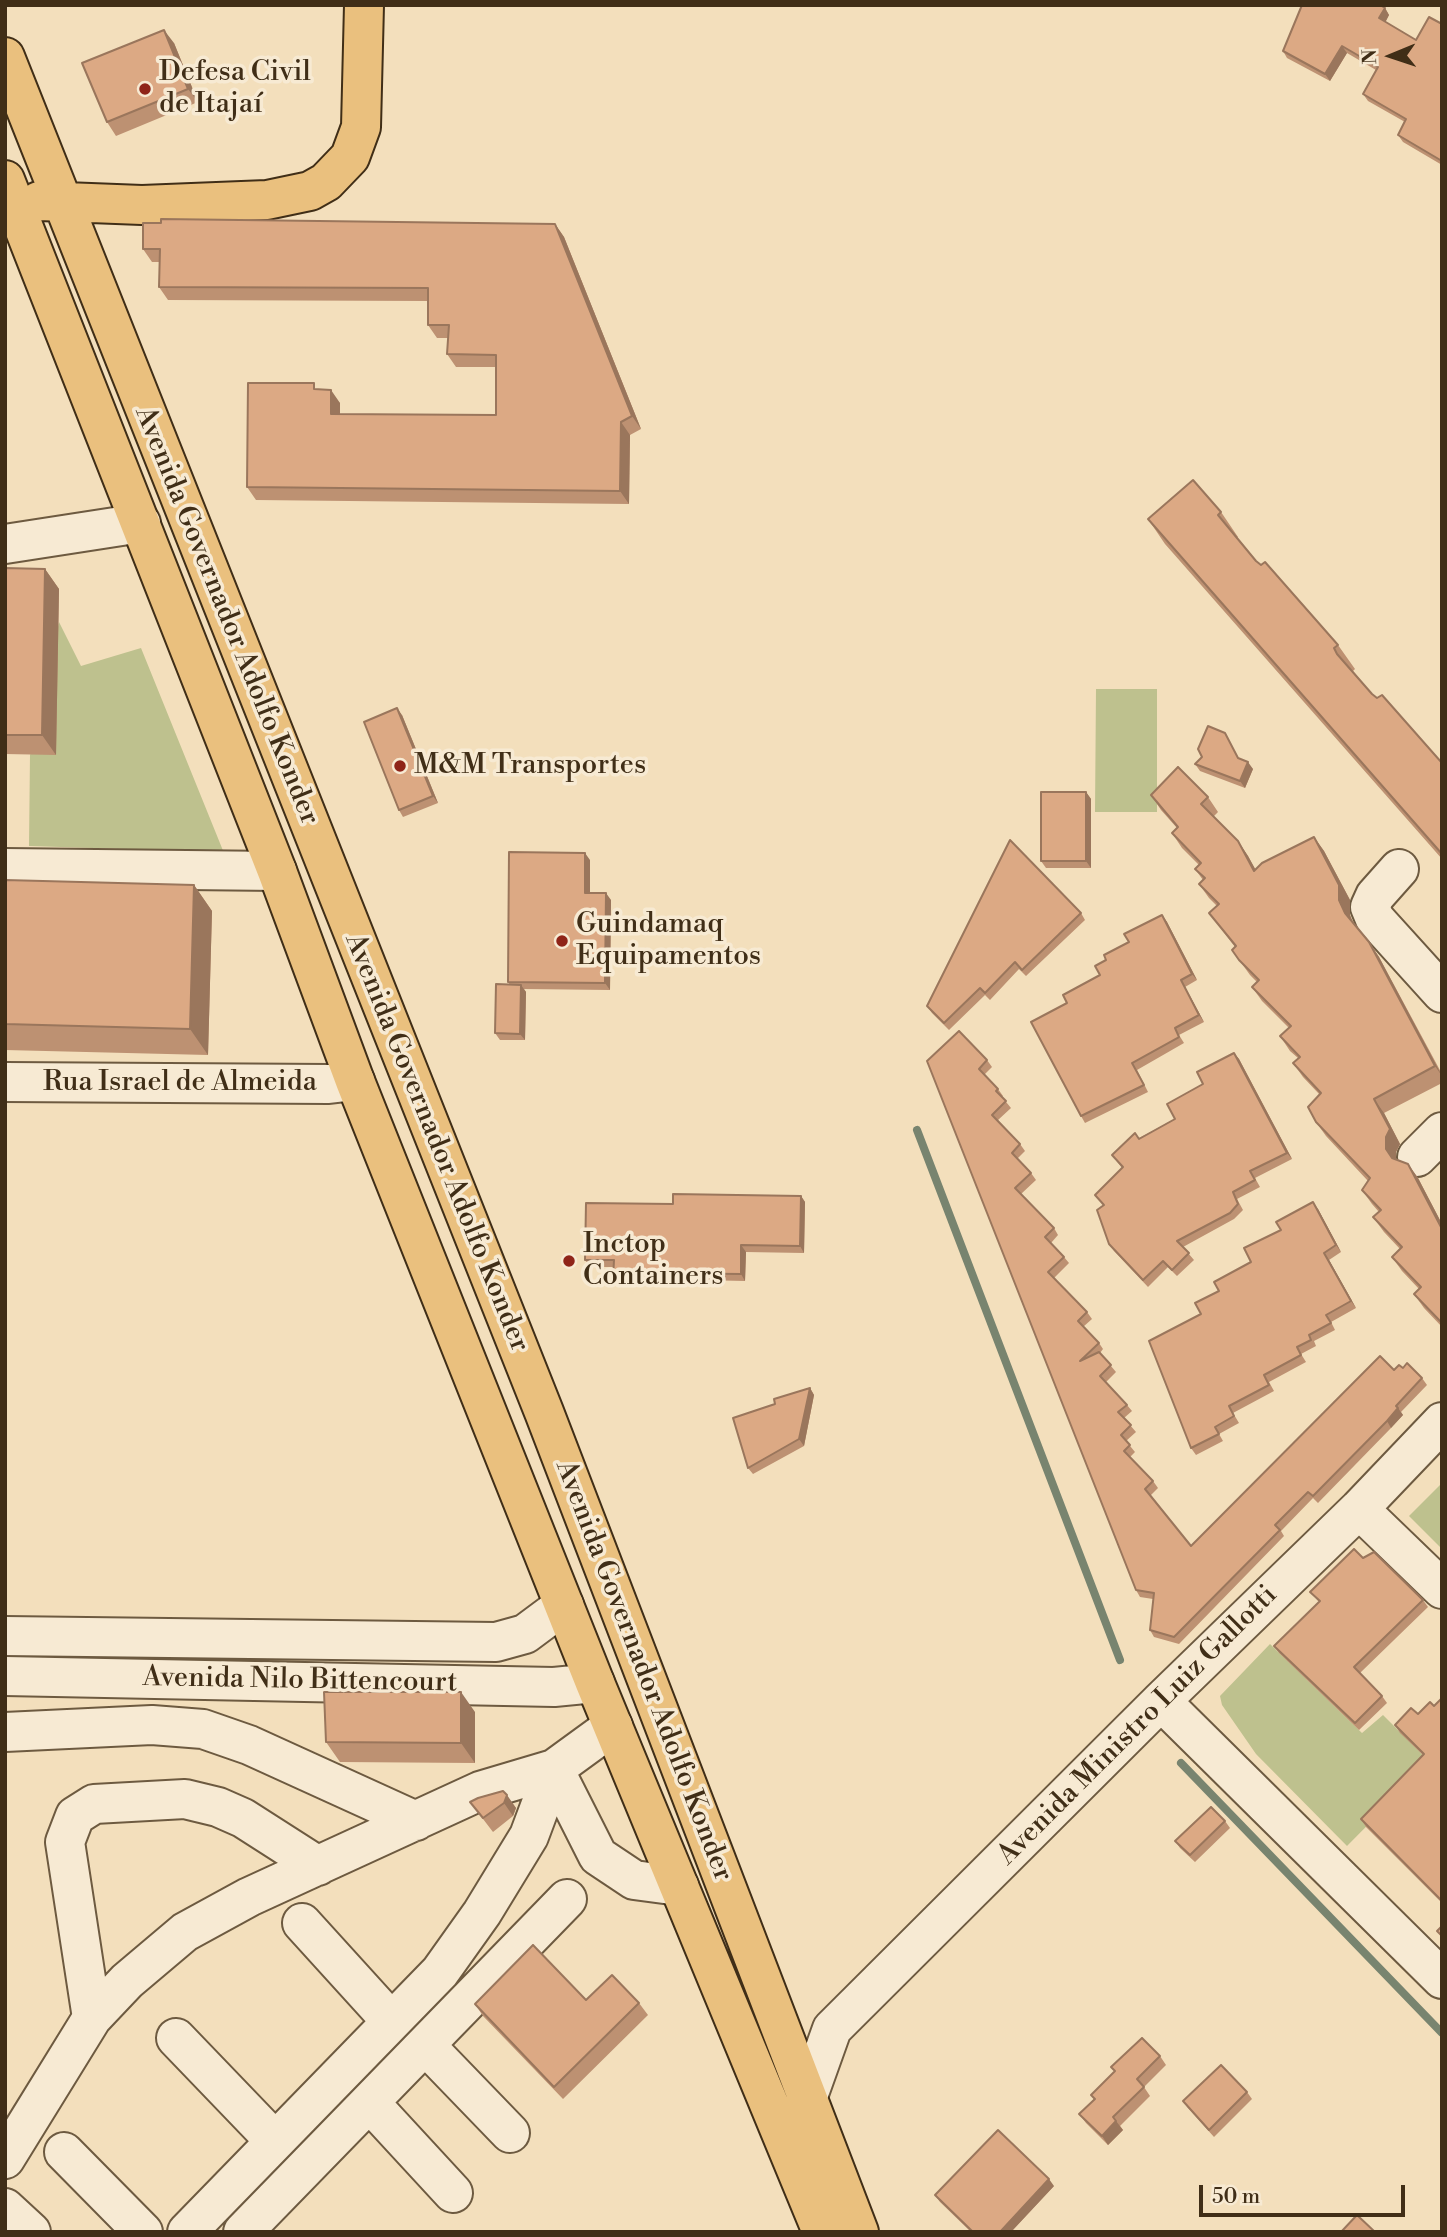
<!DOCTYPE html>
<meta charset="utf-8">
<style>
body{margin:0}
#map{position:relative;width:1447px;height:2237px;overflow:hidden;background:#f3dfbc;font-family:"Libre Bodoni",serif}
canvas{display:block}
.frame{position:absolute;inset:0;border:7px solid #402e17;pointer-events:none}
.north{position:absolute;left:1356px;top:21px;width:70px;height:70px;-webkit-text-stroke:5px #f7ead3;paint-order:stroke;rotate:268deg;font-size:19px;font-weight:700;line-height:28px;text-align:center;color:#402e17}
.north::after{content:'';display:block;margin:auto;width:24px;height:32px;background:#402e17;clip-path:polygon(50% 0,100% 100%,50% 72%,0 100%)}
.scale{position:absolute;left:1199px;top:2185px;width:206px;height:32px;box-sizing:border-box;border:4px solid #402e17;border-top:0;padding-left:9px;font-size:21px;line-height:24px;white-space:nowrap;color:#402e17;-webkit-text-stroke:5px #f7ead3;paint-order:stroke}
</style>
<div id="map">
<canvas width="1447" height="2237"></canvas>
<div class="frame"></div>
<div class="north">N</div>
<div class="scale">50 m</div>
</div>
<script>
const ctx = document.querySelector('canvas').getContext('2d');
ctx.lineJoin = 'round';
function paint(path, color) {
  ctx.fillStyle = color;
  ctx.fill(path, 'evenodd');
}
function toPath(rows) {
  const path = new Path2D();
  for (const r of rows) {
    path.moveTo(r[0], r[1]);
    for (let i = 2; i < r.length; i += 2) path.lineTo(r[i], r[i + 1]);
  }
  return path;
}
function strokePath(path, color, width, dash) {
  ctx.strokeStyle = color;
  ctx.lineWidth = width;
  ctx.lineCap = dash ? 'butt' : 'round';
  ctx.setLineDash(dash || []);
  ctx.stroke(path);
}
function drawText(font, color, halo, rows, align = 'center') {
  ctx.font = font + ' "Libre Bodoni",serif';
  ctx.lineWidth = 7;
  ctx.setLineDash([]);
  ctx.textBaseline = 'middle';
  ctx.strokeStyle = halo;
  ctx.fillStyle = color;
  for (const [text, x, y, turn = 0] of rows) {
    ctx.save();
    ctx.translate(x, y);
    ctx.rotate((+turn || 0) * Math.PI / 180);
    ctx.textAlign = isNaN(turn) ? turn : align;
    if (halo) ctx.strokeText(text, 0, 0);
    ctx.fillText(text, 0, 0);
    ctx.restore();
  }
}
const green = toPath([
 [59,622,81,666,141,648,226,858,156,850,29,846,30,755],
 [1096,689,1157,689,1157,812,1095,812],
 [1442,1483,1442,1549,1409,1516],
 [1270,1644,1362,1733,1383,1715,1430,1762,1347,1846,1256,1754,1222,1705,1220,1696]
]);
const stream = toPath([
 [917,1130,1120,1660],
 [1181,1763,1442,2033]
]);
const minor = toPath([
 [5,544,141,523],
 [5,868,277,871],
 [1399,869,1375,896,1370,907,1375,919,1442,993],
 [5,1082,329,1084,355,1081],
 [1417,1157,1442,1132],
 [1359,1509,1442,1589],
 [5,1636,496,1642,525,1634,564,1605],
 [5,1676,554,1687,595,1683],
 [1161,1701,1442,1979],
 [5,1732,152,1725,203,1729,249,1745,416,1821],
 [302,1923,391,2021],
 [92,2018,65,1842,75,1816,94,1804,185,1799,218,1807,243,1818,318,1866],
 [176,2038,275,2141],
 [426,2046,510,2133],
 [807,2099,832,2029,1161,1701,1359,1509,1442,1422],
 [370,2103,453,2193],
 [64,2152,143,2232],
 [5,2159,92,2018,127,1981,185,1932,249,1897,480,1791,554,1769,598,1856,634,1880,679,1886],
 [5,2208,31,2232],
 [187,2232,440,1972,482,1913,529,1836,554,1769,613,1726],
 [243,2232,567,1899]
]);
const major = toPath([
 [5,57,544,1412,859,2232],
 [5,180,277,871,355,1081,595,1683,822,2232],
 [39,201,142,205,267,200,310,191,326,182,350,157,361,127,364,5]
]);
const wall = toPath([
 [1385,8,1389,15,1385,22,1416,40,1442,24,1442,165,1403,142,1398,135,1405,122,1368,101,1363,94,1376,70,1347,53,1330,81,1287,58,1283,51],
 [174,43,198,102,116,136,107,122],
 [555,224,564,237,641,429,630,435,629,504,256,500,247,487,319,390,340,403,340,414,496,415,496,367,456,367,447,354,448,338,437,338,428,325,428,301,168,300,159,287,160,262,152,262,143,249],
 [1221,512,1238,537,1237,538,1256,561,1338,645,1355,669,1353,671,1372,694,1442,763,1442,859,1165,544,1148,519],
 [5,568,45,569,59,589,56,755,5,754],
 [402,715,438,803,403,817,399,810],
 [1225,733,1239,759,1253,769,1245,788,1200,771,1195,764],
 [1086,792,1091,799,1091,868,1046,868,1041,861],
 [1151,795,1208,797,1218,812,1213,817,1238,841,1248,856,1255,869,1314,837,1324,851,1350,900,1350,915,1353,923,1369,942,1379,957,1442,1074,1442,1083,1384,1113,1400,1144,1396,1152,1396,1160,1408,1164,1418,1178,1442,1224,1442,1327,1424,1308,1414,1294,1419,1289,1402,1271,1392,1257,1400,1249,1384,1232,1373,1217,1379,1212,1372,1204,1362,1190,1368,1181,1326,1136,1316,1122,1320,1095,1303,1077,1293,1063,1298,1058,1290,1051,1280,1036,1289,1028,1262,1001,1252,987,1257,982,1250,975,1232,950,1235,947,1209,913,1217,906,1209,898,1199,884,1203,880,1195,869,1199,865,1182,848,1172,833,1177,828,1161,810],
 [590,860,590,893,611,900,610,990,524,989,526,992,525,1040,500,1040,495,1033,510,985,508,982],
 [5,880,194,885,212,911,208,1055,5,1050],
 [1081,913,1085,920,1026,976,1019,969,990,1000,985,995,949,1030,932,1013,927,1006],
 [1162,915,1167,922,1197,980,1185,987,1204,1022,1179,1035,1184,1043,1137,1070,1148,1092,1085,1123,1081,1116,1067,1003,1100,975,1129,942],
 [1234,1053,1239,1059,1292,1159,1255,1178,1260,1187,1237,1199,1243,1210,1234,1219,1183,1247,1194,1260,1177,1276,1168,1267,1148,1287,1114,1251,1109,1244,1103,1205,1095,1195,1122,1168,1112,1155,1135,1133,1139,1138,1175,1119,1203,1084],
 [987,1060,992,1067,984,1075,998,1089,1003,1096,1002,1097,1011,1108,998,1120,1020,1144,1025,1151,1017,1159,1031,1173,1036,1180,1021,1194,1054,1228,1058,1235,1051,1243,1064,1257,1069,1263,1054,1278,1087,1312,1092,1319,1083,1327,1099,1343,1103,1349,1100,1353,1116,1372,1106,1382,1127,1405,1132,1411,1124,1418,1136,1432,1126,1441,1135,1452,1130,1457,1153,1481,1158,1488,1150,1496,1191,1546,1394,1370,1403,1368,1422,1378,1427,1385,1401,1412,1403,1415,1391,1428,1318,1503,1313,1498,1281,1531,1284,1536,1179,1644,1154,1637,1150,1630,1153,1599,1140,1597,1136,1590,927,1061],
 [801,1196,805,1202,804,1253,746,1252,745,1281,656,1279,656,1286,618,1286,613,1279,614,1267,590,1267,585,1260,673,1204],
 [1318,1209,1341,1252,1329,1260,1356,1308,1331,1322,1335,1330,1314,1341,1316,1346,1301,1354,1306,1362,1269,1382,1274,1391,1233,1413,1239,1423,1219,1434,1223,1441,1196,1455,1191,1448,1201,1314,1219,1291,1251,1262,1281,1230],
 [810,1388,814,1395,804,1446,753,1474,748,1468,775,1404],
 [1363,1558,1423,1600,1428,1607,1360,1673,1382,1696,1387,1703,1359,1730,1279,1653,1274,1646,1319,1602,1310,1592],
 [1442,1698,1442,1903,1366,1827,1361,1819,1423,1755,1400,1733,1395,1725,1434,1706],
 [475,1712,475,1763,340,1762,326,1742],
 [503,1791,516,1808,513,1816,493,1832,470,1802],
 [1225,1821,1230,1828,1195,1862,1180,1848,1175,1841],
 [639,2003,648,2015,563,2099,483,2016,475,2004],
 [1160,2056,1166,2065,1144,2087,1150,2096,1120,2126,1123,2130,1108,2145,1086,2123,1079,2114,1094,2099,1091,2095,1115,2072,1111,2067],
 [1247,2092,1252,2099,1214,2137,1188,2108,1183,2101],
 [1054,2186,1011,2232,971,2232,940,2202,935,2195]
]);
const shadedWall = toPath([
 [1385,8,1389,15,1384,25,1379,18],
 [164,30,174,43,198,102,188,89],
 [1342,46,1347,53,1330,81,1325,74],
 [555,224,564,237,641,429,632,416],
 [331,390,340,403,340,427,331,414],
 [621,422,630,435,629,504,620,491],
 [45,569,59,589,56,755,42,735],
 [397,708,402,715,438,803,433,796],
 [1248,762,1253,769,1245,788,1240,781],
 [1086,792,1091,799,1091,868,1086,861],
 [1314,837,1324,851,1350,900,1350,915,1355,928,1345,913],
 [1238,841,1248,856,1264,885,1254,871],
 [585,853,590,860,590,899,585,893],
 [194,885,212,911,208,1055,190,1029],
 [606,893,611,900,610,990,605,983],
 [1162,915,1167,922,1197,980,1192,974],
 [1369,942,1379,957,1442,1076,1435,1066],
 [1181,980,1185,987,1204,1022,1199,1015],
 [521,985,526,992,525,1040,520,1034],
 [1234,1053,1239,1059,1292,1159,1287,1153],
 [1374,1099,1384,1113,1400,1144,1396,1152,1396,1163,1402,1173,1386,1149,1386,1137],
 [1408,1164,1418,1178,1442,1224,1442,1229],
 [801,1196,805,1202,804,1253,800,1246],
 [1313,1202,1318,1209,1341,1252,1336,1245],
 [741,1245,746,1252,745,1281,741,1274],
 [1324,1253,1329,1260,1356,1308,1351,1301],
 [651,1273,656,1279,656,1286,651,1280],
 [810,1388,814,1395,804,1446,799,1439],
 [1398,1408,1403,1415,1391,1428,1387,1421],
 [461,1692,475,1712,475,1763,461,1743],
 [507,1795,516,1808,513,1816,504,1803],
 [1116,2121,1123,2130,1108,2145,1102,2136],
 [1049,2179,1054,2186,1011,2232,1000,2232]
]);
const building = toPath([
 [1302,5,1380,5,1385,8,1379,18,1416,40,1429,17,1442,24,1442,161,1398,135,1406,119,1363,94,1378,67,1342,46,1325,74,1283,51,1302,5],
 [164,30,188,89,107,122,82,63,164,30],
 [161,219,555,224,632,416,621,422,620,491,247,487,248,383,314,383,314,389,331,390,331,414,496,415,496,355,447,354,449,325,428,325,428,288,159,287,160,249,143,249,143,223,161,223,161,219],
 [1193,480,1221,512,1218,515,1256,561,1261,565,1265,562,1338,645,1334,648,1337,654,1372,694,1377,698,1382,695,1442,763,1442,854,1148,519,1193,480],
 [5,568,45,569,42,735,5,735,5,568],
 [397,708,433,796,399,810,364,722,397,708],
 [1208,726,1225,733,1238,758,1248,762,1240,781,1195,764,1202,757,1198,749,1208,726],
 [1178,767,1208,797,1201,804,1238,841,1254,871,1262,863,1314,837,1339,885,1339,900,1345,913,1369,942,1435,1066,1374,1099,1390,1129,1386,1137,1386,1149,1392,1158,1408,1164,1442,1229,1442,1323,1414,1294,1421,1287,1392,1257,1402,1247,1373,1217,1381,1210,1362,1190,1370,1178,1316,1122,1308,1107,1321,1093,1293,1063,1300,1057,1280,1036,1291,1026,1252,987,1259,980,1239,960,1232,950,1236,946,1209,913,1219,904,1199,884,1205,878,1195,869,1201,863,1172,833,1178,827,1151,795,1178,767],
 [1041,792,1086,792,1086,861,1041,861,1041,792],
 [1010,840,1081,913,1022,970,1015,962,985,993,980,988,944,1023,927,1006,1010,840],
 [509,852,585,853,585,893,606,893,605,983,508,982,509,852],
 [5,880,194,885,190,1029,5,1024,5,880],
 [1162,915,1192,974,1181,980,1199,1015,1175,1028,1179,1037,1132,1063,1144,1085,1081,1116,1031,1022,1067,1003,1063,995,1100,975,1095,966,1106,960,1104,955,1129,942,1124,934,1162,915],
 [496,984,521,985,520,1034,495,1033,496,984],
 [959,1031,987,1060,979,1069,998,1089,996,1091,1006,1101,992,1115,1020,1144,1012,1153,1031,1173,1015,1188,1054,1228,1045,1237,1064,1257,1048,1272,1087,1312,1078,1321,1099,1343,1080,1361,1099,1352,1111,1365,1100,1376,1127,1405,1118,1412,1131,1425,1121,1435,1130,1445,1124,1451,1153,1481,1145,1489,1191,1546,1380,1356,1394,1370,1399,1365,1403,1368,1407,1363,1422,1378,1396,1406,1398,1408,1387,1421,1313,1496,1308,1492,1275,1525,1280,1530,1174,1637,1150,1630,1154,1593,1136,1590,927,1061,959,1031],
 [1234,1053,1287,1153,1250,1171,1255,1180,1233,1192,1238,1204,1230,1213,1177,1241,1189,1253,1172,1270,1163,1261,1143,1280,1109,1244,1097,1210,1104,1205,1095,1195,1123,1167,1112,1155,1135,1133,1139,1139,1175,1119,1167,1104,1203,1084,1197,1072,1234,1053],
 [673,1194,801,1196,800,1246,741,1245,741,1274,651,1273,651,1280,613,1279,614,1260,585,1260,586,1203,673,1204,673,1194],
 [1313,1202,1336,1245,1324,1253,1351,1301,1326,1315,1331,1323,1309,1335,1311,1340,1297,1347,1301,1355,1264,1375,1269,1385,1229,1406,1234,1416,1215,1427,1219,1434,1191,1448,1149,1341,1201,1314,1195,1303,1219,1291,1214,1282,1251,1262,1244,1248,1281,1230,1276,1222,1313,1202],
 [810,1388,799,1439,748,1468,733,1418,775,1404,774,1399,810,1388],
 [1354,1549,1363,1558,1374,1552,1423,1600,1354,1667,1382,1696,1355,1723,1274,1646,1320,1601,1310,1592,1354,1549],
 [324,1692,461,1692,461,1743,326,1742,324,1692],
 [1442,1698,1442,1901,1361,1819,1424,1754,1395,1725,1411,1708,1418,1714,1430,1702,1434,1706,1442,1698],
 [503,1791,507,1795,504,1803,483,1818,470,1802,478,1798,503,1791],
 [1211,1807,1225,1821,1190,1855,1175,1841,1211,1807],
 [1442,1926,1442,1936,1437,1931,1442,1926],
 [533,1945,586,2000,612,1975,639,2003,554,2087,475,2004,533,1945],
 [1142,2038,1160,2056,1137,2079,1144,2087,1113,2117,1116,2121,1102,2136,1079,2114,1095,2099,1091,2095,1115,2071,1111,2067,1142,2038],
 [1221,2065,1247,2092,1209,2130,1183,2101,1221,2065],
 [998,2130,1049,2179,1000,2232,973,2232,935,2195,998,2130],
 [1357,2215,1375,2232,1341,2232,1357,2215]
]);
const markers = [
 [145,89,7,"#8f2418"],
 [400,766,7,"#8f2418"],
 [562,941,7,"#8f2418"],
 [569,1261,7,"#8f2418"]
];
const poiNames = [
 ["Defesa Civil",159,73],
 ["de Itajaí",159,105],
 ["M&M Transportes",414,766],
 ["Guindamaq",576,925],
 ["Equipamentos",576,957],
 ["Inctop",583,1245],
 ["Containers",583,1277]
];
const streetNames = [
 ["Avenida Governador Adolfo Konder",226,616,68],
 ["Rua Israel de Almeida",180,1083],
 ["Avenida Governador Adolfo Konder",436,1143,68],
 ["Avenida Governador Adolfo Konder",643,1671,69],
 ["Avenida Nilo Bittencourt",300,1681,1],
 ["Avenida Ministro Luiz Gallotti",1138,1726,-45]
];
paint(green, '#bec18e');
strokePath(stream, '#78846f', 8);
strokePath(minor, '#6d5a40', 42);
strokePath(major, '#402e17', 42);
strokePath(minor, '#f7ead3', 38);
strokePath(major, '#eac07e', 38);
paint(wall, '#bd9172');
paint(shadedWall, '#9a765c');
paint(building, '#dca984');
strokePath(building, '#9a765c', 2);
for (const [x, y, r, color] of markers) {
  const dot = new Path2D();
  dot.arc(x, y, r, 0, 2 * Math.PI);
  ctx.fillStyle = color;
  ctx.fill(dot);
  strokePath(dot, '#f7ead3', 2.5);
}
drawText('28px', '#402e17', '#f7ead3', poiNames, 'left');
drawText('28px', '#402e17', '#f7ead3', streetNames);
</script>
